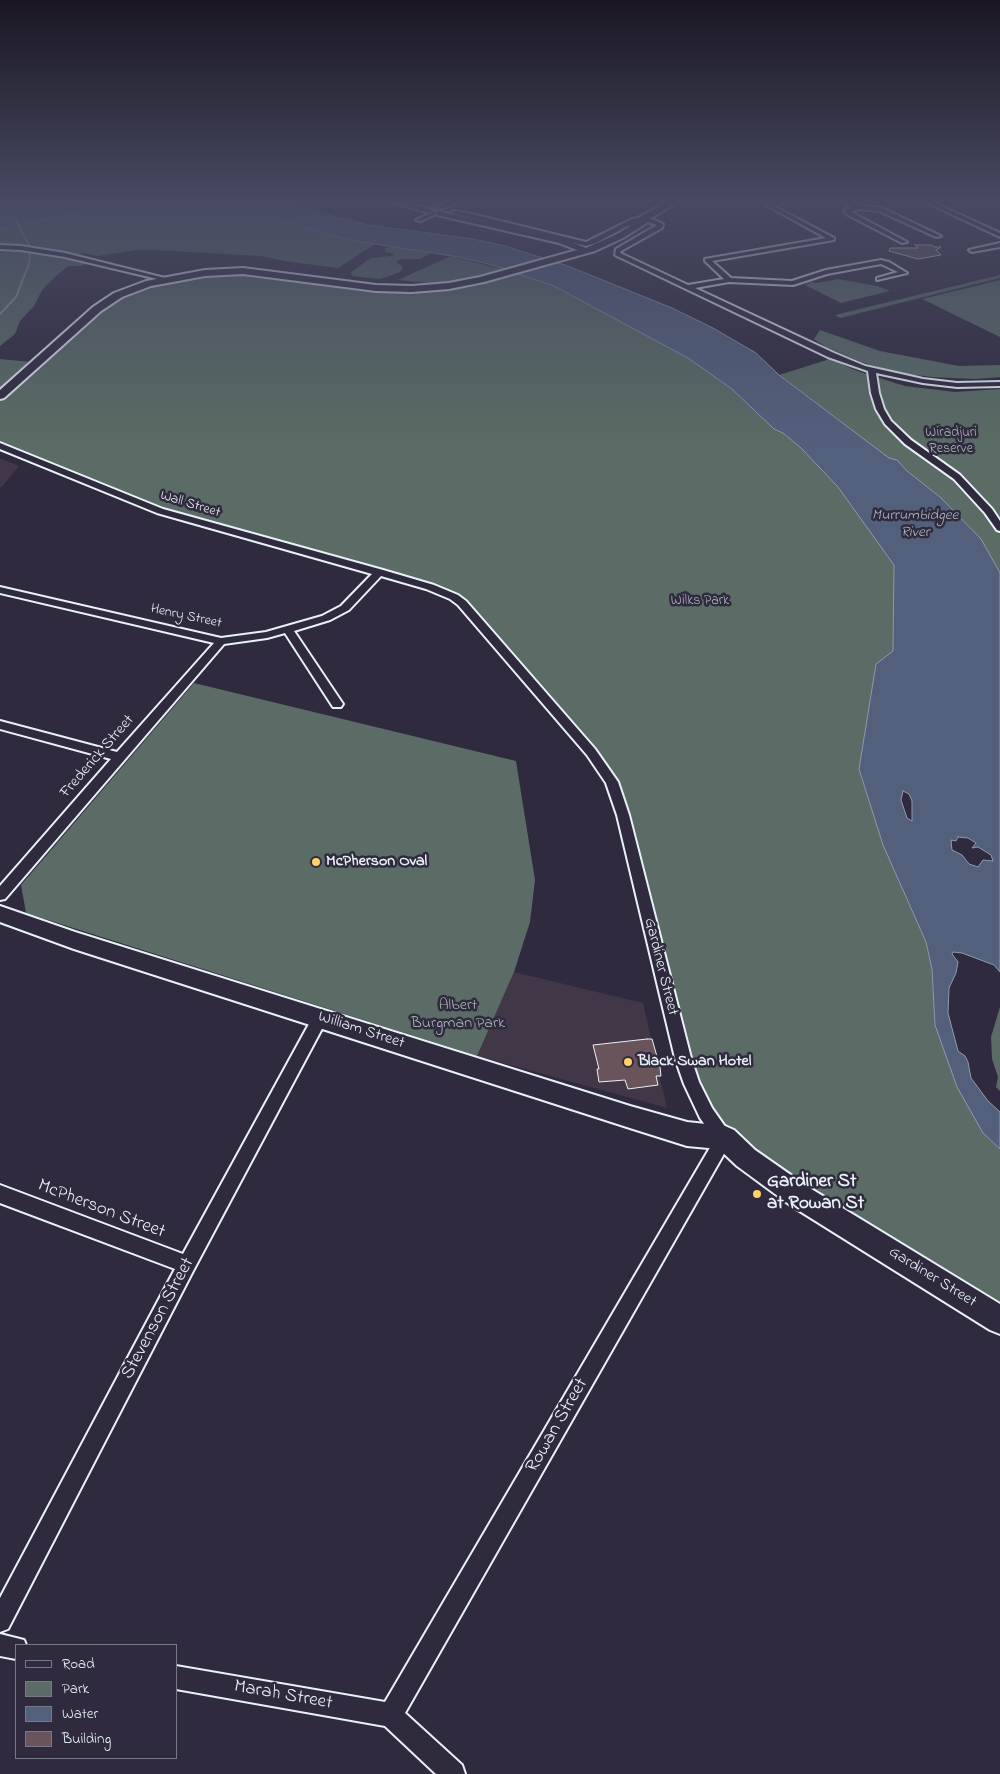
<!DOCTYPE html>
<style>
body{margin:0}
#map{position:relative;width:1000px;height:1774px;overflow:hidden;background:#2f2a3d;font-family:"Indie Flower",sans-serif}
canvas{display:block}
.legend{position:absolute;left:15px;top:1644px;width:162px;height:115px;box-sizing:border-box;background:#2f2a3d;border:1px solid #797a88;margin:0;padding:6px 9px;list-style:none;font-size:15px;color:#e8f1f8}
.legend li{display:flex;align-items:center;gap:10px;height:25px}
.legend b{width:25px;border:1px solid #797a88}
</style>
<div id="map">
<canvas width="1000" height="1774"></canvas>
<ul class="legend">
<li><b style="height:6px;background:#2f2a3d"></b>Road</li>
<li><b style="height:14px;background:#5a6c65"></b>Park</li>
<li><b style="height:14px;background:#53607c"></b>Water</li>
<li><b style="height:14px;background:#6a545b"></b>Building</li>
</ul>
</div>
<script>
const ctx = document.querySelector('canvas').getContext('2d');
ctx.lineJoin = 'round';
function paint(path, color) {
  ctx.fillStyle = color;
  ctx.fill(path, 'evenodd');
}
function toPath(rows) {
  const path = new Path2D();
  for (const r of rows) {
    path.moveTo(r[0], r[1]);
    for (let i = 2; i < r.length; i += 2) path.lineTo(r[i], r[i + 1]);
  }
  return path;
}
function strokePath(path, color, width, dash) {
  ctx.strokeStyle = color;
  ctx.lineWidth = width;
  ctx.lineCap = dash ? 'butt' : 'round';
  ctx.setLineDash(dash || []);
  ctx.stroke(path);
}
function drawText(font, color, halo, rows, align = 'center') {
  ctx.font = font + ' "Indie Flower",sans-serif';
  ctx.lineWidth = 5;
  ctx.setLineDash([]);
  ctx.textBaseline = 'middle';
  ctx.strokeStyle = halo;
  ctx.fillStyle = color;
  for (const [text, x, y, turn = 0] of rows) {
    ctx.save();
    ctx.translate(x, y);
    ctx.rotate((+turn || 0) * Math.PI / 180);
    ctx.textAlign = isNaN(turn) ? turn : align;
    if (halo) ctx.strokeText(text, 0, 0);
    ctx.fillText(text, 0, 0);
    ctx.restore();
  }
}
const built = toPath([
 [0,458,19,466,2,487,0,487],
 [514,972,643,1003,667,1108,477,1056]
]);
const green = toPath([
 [0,199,51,199,0,211],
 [182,199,218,199,244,203,265,211,282,221,348,240,375,244,338,268,284,261,261,256,157,250,135,250,98,256,83,253,79,255,89,263,81,266,68,266,56,276,42,290,34,306,20,321,15,334,0,346,0,230,18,225,118,206],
 [393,247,431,253,420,259,400,259,396,262,403,267,400,272,387,277,380,279,352,276,351,272,371,258,391,256,395,254,385,252,385,248],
 [451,256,504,270,481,277,440,284,398,280],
 [226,272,341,284,438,287,513,273,554,286,688,358,732,389,774,428,783,433,801,448,838,487,875,537,894,565,893,651,876,665,859,769,883,845,926,942,932,969,935,1025,983,1133,1000,1149,1000,1320,799,1196,706,1113,612,782,454,597,181,518,0,446,0,396,5,390,0,390,0,359,32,362,89,316,133,289],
 [1000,275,1000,278,840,318,835,315],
 [838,279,877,286,890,291,841,303,805,285,811,282,817,283],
 [1000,280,1000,337,922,299],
 [820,330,880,351,959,366,1000,365,1000,377,975,379,932,377,899,373,861,362,826,347,814,339],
 [830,359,857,371,905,386,955,392,1000,389,1000,573,981,539,940,497,907,471,897,460,889,458,779,375],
 [194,683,516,761,535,880,530,922,514,972,477,1056,26,913,21,885],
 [1000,1007,1000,1091,996,1087,998,1077,992,1059,991,1037]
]);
const water = toPath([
 [51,199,195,199,118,206,18,225,0,230,0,211,51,199],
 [199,199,281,199,336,217,369,225,473,239,505,246,568,266,672,308,713,328,756,353,779,375,889,458,897,460,907,471,940,497,981,539,1000,573,1000,972,994,965,962,953,953,952,952,954,958,962,956,973,949,988,948,1013,958,1051,965,1056,968,1062,971,1078,988,1101,1000,1112,1000,1149,983,1133,957,1087,935,1025,932,969,926,942,883,845,859,769,876,664,893,651,894,565,838,487,801,448,783,433,774,429,732,389,688,358,554,286,488,264,459,257,349,240,282,221,265,211,244,203,199,199],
 [903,791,909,794,912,801,912,821,907,818,901,800,903,791],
 [958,837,968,838,976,843,972,848,978,847,991,855,993,861,983,860,978,867,969,864,962,855,952,850,951,840,956,841,958,837]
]);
const stream = toPath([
 [16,221,30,247],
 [0,314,16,297,29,264,30,253]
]);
const building = toPath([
 [915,245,932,245,934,247,941,247,936,250,941,255,918,259,889,251,890,248,918,248,915,245],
 [647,1039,652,1039,660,1067,661,1076,656,1076,658,1085,628,1089,625,1080,599,1082,597,1069,599,1069,593,1045,647,1039]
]);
const street = toPath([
 [459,199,467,199,440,209,435,208,459,199],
 [790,199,799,199,774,206,834,238,834,240,712,261,731,278,792,281,826,270,881,260,889,262,907,273,877,280,877,278,898,272,881,264,827,274,793,285,729,282,695,288,834,353,865,366,923,379,957,383,1000,382,1000,386,957,387,923,383,876,373,879,393,884,409,891,421,911,440,960,475,992,509,1000,521,1000,531,997,530,985,513,954,479,905,444,885,424,876,409,871,393,868,371,828,357,615,255,616,249,657,225,644,221,635,222,596,243,586,246,451,213,454,211,472,214,586,242,632,219,644,217,657,221,663,224,662,228,621,251,620,253,688,285,724,279,705,261,705,259,826,238,766,205,790,199],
 [837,199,844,199,858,205,882,208,941,236,936,237,879,211,858,209,851,212,907,242,902,243,848,215,844,211,852,207,837,199],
 [919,199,926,199,1000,233,1000,237,919,199],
 [433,212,438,213,421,221,416,220,433,212],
 [1000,243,1000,247,972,252,969,250,1000,243],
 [0,245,21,246,65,253,169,279,166,281,65,257,21,250,0,249,0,245],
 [0,443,163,509,383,570,434,585,458,595,466,601,595,749,618,782,629,815,691,1058,699,1082,712,1108,733,1138,405,1713,462,1765,465,1774,436,1774,385,1726,176,1689,176,1666,385,1702,715,1139,700,1118,684,1084,675,1058,617,815,606,783,587,755,458,605,450,599,426,589,381,576,349,610,330,620,294,631,343,704,341,707,333,707,285,633,267,638,224,644,5,899,0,900,0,886,111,759,0,729,0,721,117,752,214,643,0,593,0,587,221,638,266,632,322,616,341,606,372,574,157,513,0,449,0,443],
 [320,1011,325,1013,328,1018,325,1023,193,1271,8,1629,0,1632,0,1598,175,1269,0,1203,0,1185,183,1254,315,1013,320,1011],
 [0,1634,24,1640,26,1645,16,1645,16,1659,0,1656,0,1634]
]);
const secondary = toPath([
 [382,199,395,199,433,210,429,213,382,199],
 [672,199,682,199,648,220,645,224,623,238,595,251,484,282,449,289,412,292,376,291,243,274,205,276,151,286,122,297,101,311,4,398,0,399,0,390,93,307,114,293,146,281,205,270,243,268,376,285,412,286,449,283,480,277,577,250,559,243,437,215,437,211,562,238,586,248,617,234,629,227,629,223,672,199],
 [0,906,75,932,630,1106,687,1122,725,1126,734,1130,755,1150,808,1187,1000,1304,1000,1334,990,1330,790,1205,737,1166,719,1149,687,1146,630,1128,74,949,0,922,0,906]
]);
const markers = [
 [316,862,5,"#ffd166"],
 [628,1062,5,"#ffd166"],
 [757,1194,5,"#ffd166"]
];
const farParknames = [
 ["Wiradjuri",951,434],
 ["Reserve",951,450],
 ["Wilks Park",700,602]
];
const farStreetnames = [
 ["Wall Street",190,505,17],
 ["Henry Street",186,617,12]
];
const farWaternames = [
 ["Murrumbidgee",915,517],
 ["River",915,534]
];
const streetNames = [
 ["Frederick Street",98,757,-49],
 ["Gardiner Street",660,967,76],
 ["William Street",361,1031,18],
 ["Gardiner Street",932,1278,32]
];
const poiNames = [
 ["McPherson Oval",326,862],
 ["Black Swan Hotel",638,1062]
];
const parkNames = [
 ["Albert",458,1006],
 ["Burgman Park",458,1024]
];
const nearPoinames = [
 ["Gardiner St",767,1183],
 ["at Rowan St",767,1205]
];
const nearStreetnames = [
 ["McPherson Street",101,1210,21],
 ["Stevenson Street",159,1319,-62],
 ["Rowan Street",558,1426,-60],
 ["Marah Street",283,1696,10]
];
paint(built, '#413746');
paint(green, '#5a6c65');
paint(water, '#53607c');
strokePath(water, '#8f9aae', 1);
strokePath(stream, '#8f9aae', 2);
paint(building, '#6a545b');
strokePath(building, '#e8f1f8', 1);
strokePath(street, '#e8f1f8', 4);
strokePath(secondary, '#e8f1f8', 4);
paint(street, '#2f2a3d');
paint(secondary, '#2f2a3d');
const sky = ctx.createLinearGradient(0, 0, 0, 447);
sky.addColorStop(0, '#1a1722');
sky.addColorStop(0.45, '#474a62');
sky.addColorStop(1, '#474a6200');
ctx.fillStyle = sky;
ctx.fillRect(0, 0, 1000, 447);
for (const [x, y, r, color] of markers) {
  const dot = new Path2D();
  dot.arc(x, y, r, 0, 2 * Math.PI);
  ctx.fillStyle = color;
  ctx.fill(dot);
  strokePath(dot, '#2f2a3d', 2);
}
drawText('14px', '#a8b5b6', '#2f2a3d', farParknames);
drawText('14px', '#e8f1f8', '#2f2a3d', farStreetnames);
drawText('italic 15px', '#acb7c6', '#2f2a3d', farWaternames);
drawText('16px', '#e8f1f8', '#2f2a3d', streetNames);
drawText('bold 16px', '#e8f1f8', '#2f2a3d', poiNames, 'left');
drawText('16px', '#a8b5b6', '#2f2a3d', parkNames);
drawText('bold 19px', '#e8f1f8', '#2f2a3d', nearPoinames, 'left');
drawText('19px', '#e8f1f8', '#2f2a3d', nearStreetnames);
</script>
